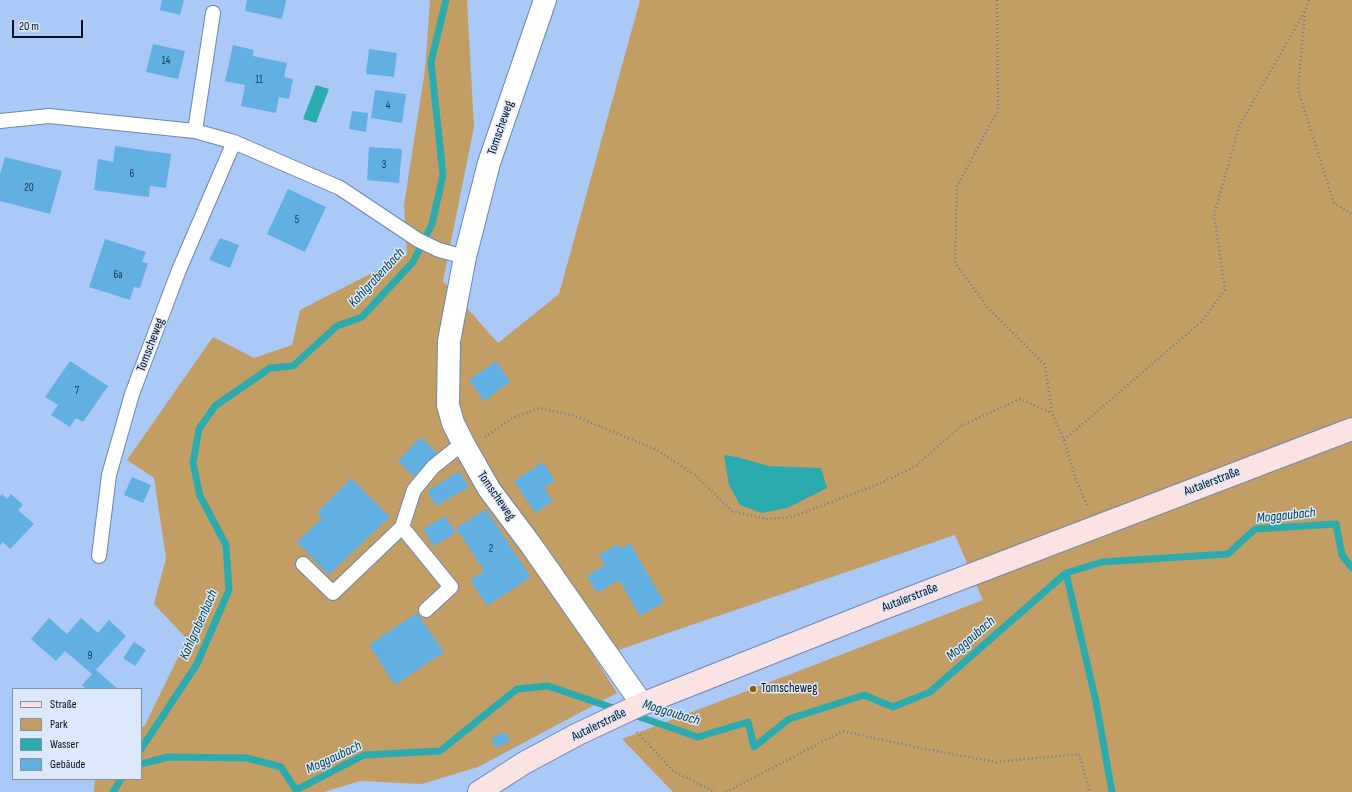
<!DOCTYPE html>
<meta charset="utf-8">
<style>
body{margin:0}
#map{position:relative;width:1352px;height:792px;overflow:hidden;background:#aac9f7;font-family:"Sofia Sans Condensed",sans-serif}
canvas{display:block}
.legend{position:absolute;left:12px;top:688px;width:130px;height:92px;box-sizing:border-box;background:#dce9fc;border:1px solid #8691a3;margin:0;padding:5px 7px;list-style:none;font-size:12px;color:#050e1d}
.legend li{display:flex;align-items:center;gap:8px;height:20px}
.legend b{width:20px;border:1px solid #8691a3}
.scale{position:absolute;left:12px;top:20px;width:71px;height:18px;box-sizing:border-box;border:2px solid #050e1d;border-top:0;padding-left:5px;font-size:12px;line-height:14px;white-space:nowrap;color:#050e1d;-webkit-text-stroke:3px #dce9fc;paint-order:stroke}
</style>
<div id="map">
<canvas width="1352" height="792"></canvas>
<ul class="legend">
<li><b style="height:5px;background:#fbe3e3"></b>Straße</li>
<li><b style="height:11px;background:#c39e64"></b>Park</li>
<li><b style="height:11px;background:#2cabaf"></b>Wasser</li>
<li><b style="height:11px;background:#62b0e1"></b>Gebäude</li>
</ul>
<div class="scale">20 m</div>
</div>
<script>
const ctx = document.querySelector('canvas').getContext('2d');
ctx.lineJoin = 'round';
function paint(path, color) {
  ctx.fillStyle = color;
  ctx.fill(path, 'evenodd');
}
function toPath(rows) {
  const path = new Path2D();
  for (const r of rows) {
    path.moveTo(r[0], r[1]);
    for (let i = 2; i < r.length; i += 2) path.lineTo(r[i], r[i + 1]);
  }
  return path;
}
function strokePath(path, color, width, dash) {
  ctx.strokeStyle = color;
  ctx.lineWidth = width;
  ctx.lineCap = dash ? 'butt' : 'round';
  ctx.setLineDash(dash || []);
  ctx.stroke(path);
}
function drawText(font, color, halo, rows, align = 'center') {
  ctx.font = font + ' "Sofia Sans Condensed",sans-serif';
  ctx.lineWidth = 3;
  ctx.setLineDash([]);
  ctx.textBaseline = 'middle';
  ctx.strokeStyle = halo;
  ctx.fillStyle = color;
  for (const [text, x, y, turn = 0] of rows) {
    ctx.save();
    ctx.translate(x, y);
    ctx.rotate((+turn || 0) * Math.PI / 180);
    ctx.textAlign = isNaN(turn) ? turn : align;
    if (halo) ctx.strokeText(text, 0, 0);
    ctx.fillText(text, 0, 0);
    ctx.restore();
  }
}
const green = toPath([
 [430,0,467,0,474,127,443,281,498,343,559,294,640,0,1352,0,1352,792,673,792,622,739,983,600,955,535,595,658,617,693,478,767,422,784,360,781,324,792,94,792,95,779,141,779,141,728,145,725,187,639,154,604,166,558,154,478,127,460,213,337,254,358,292,345,300,310,407,255,404,205,425,70]
]);
const water = toPath([
 [316,85,329,89,316,123,303,119],
 [724,455,737,457,769,466,821,468,827,488,787,508,762,513,740,505,729,485]
]);
const stream = toPath([
 [1066,573,1096,702,1112,792],
 [631,714,698,737,748,722,754,747,789,719,864,695,893,707,930,692,1066,573,1102,562,1228,554,1255,529,1336,524,1342,555,1352,568],
 [141,749,197,664,229,590,226,545,200,496,193,463,199,429,215,406,270,368,293,366,337,326,362,317,413,262,432,224,443,175,431,62,446,0],
 [141,764,168,757,247,758,281,767,296,790,364,755,440,751,517,689,548,686,619,710],
 [113,792,121,779]
]);
const building = toPath([
 [162,0,184,0,180,15,160,10],
 [247,0,286,0,282,19,245,11],
 [153,44,185,51,178,79,146,72],
 [233,45,254,50,253,56,287,63,284,77,293,79,289,99,279,97,276,113,241,106,245,85,225,81],
 [369,49,397,53,394,77,366,74],
 [375,90,406,94,402,123,371,118],
 [352,111,368,113,366,132,349,129],
 [115,146,171,154,166,188,150,186,149,197,94,190,98,159,113,162],
 [369,147,402,149,399,183,367,180],
 [5,157,62,171,50,214,0,201,0,174],
 [288,189,326,207,305,252,267,234],
 [220,238,239,245,230,268,209,260],
 [105,239,146,252,142,262,148,263,140,288,134,287,130,300,89,287],
 [70,361,108,386,83,422,76,418,70,427,51,415,58,405,45,397],
 [496,361,510,382,484,401,469,380],
 [421,437,437,453,414,477,398,461],
 [543,462,555,481,544,488,553,501,535,513,514,481],
 [459,471,469,487,436,506,427,491],
 [132,477,151,485,143,503,124,495],
 [351,478,390,517,329,575,297,542,322,518,317,512],
 [2,494,7,499,11,494,23,505,18,510,34,524,10,549,3,542,0,545,0,496],
 [486,509,531,577,487,606,470,580,484,571,456,528],
 [445,516,456,533,433,546,423,529],
 [630,543,664,602,640,616,619,580,597,593,587,576,605,565,599,555,617,544,620,549],
 [417,613,444,652,395,685,369,645],
 [49,618,67,634,81,618,98,633,109,620,126,636,96,670,118,689,86,689,82,685,92,674,65,651,56,661,31,639],
 [134,642,146,650,135,666,123,658],
 [505,732,510,741,496,748,491,738]
]);
const path = toPath([
 [997,0,998,110,957,186,955,263,989,309,1045,365,1052,413,1064,440,1076,480,1087,505],
 [1305,12,1298,90,1334,203,1352,214],
 [485,437,512,418,540,408,575,416,657,450,695,475,732,511,766,519,792,517,879,484,916,466,961,426,1020,399,1052,413],
 [1064,440,1201,322,1225,290,1214,214,1240,124,1305,11,1309,0],
 [637,732,673,771,715,792],
 [726,792,843,731,919,748,996,762,1079,754,1090,792]
]);
const lane = toPath([
 [0,121,49,116,195,131,234,142,340,188,418,240,439,250,465,257],
 [195,131,213,13],
 [402,527,451,587,426,610],
 [99,556,109,475,132,394,179,270,234,142],
 [303,564,333,593,402,527,414,490,433,467,463,443]
]);
const street = toPath([
 [545,0,489,163,465,257,449,341,448,405,453,423,463,443,489,489,531,545,642,704]
]);
const secondary = toPath([
 [479,792,524,763,578,734,642,704,884,608,1352,429]
]);
const markers = [
 [753,689,4,"#8b6002"]
];
const numberNames = [
 ["14",166,61],
 ["11",259,80],
 ["4",388,106],
 ["3",384,165],
 ["6",132,174],
 ["20",29,188],
 ["5",297,220],
 ["6a",118,275],
 ["7",77,391],
 ["2",491,549],
 ["9",90,656]
];
const streetNames = [
 ["Tomscheweg",501,128,-71],
 ["Tomscheweg",151,345,-69],
 ["Autalerstraße",1212,482,-21],
 ["Tomscheweg",496,496,55],
 ["Autalerstraße",910,598,-21],
 ["Autalerstraße",599,725,-26]
];
const poiNames = [
 ["Tomscheweg",761,689]
];
const waterNames = [
 ["Kohlgrabenbach",377,278,-47],
 ["Moggaubach",1286,516,-6],
 ["Kohlgrabenbach",199,625,-66],
 ["Moggaubach",971,639,-41],
 ["Moggaubach",671,713,17],
 ["Moggaubach",334,758,-25]
];
paint(green, '#c39e64');
paint(water, '#2cabaf');
strokePath(stream, '#2cabaf', 7);
paint(building, '#62b0e1');
strokePath(lane, '#6a87b2', 16);
strokePath(street, '#6a87b2', 24);
strokePath(secondary, '#6a87b2', 24);
strokePath(path, '#687ea0', 2.5, [1, 3]);
strokePath(lane, '#fff', 14);
strokePath(street, '#fff', 22);
strokePath(secondary, '#fbe3e3', 22);
for (const [x, y, r, color] of markers) {
  const dot = new Path2D();
  dot.arc(x, y, r, 0, 2 * Math.PI);
  ctx.fillStyle = color;
  ctx.fill(dot);
  strokePath(dot, '#dce9fc', 1.5);
}
drawText('11px', '#1c364e', null, numberNames);
drawText('13px', '#050e1d', '#dce9fc', streetNames);
drawText('13px', '#050e1d', '#dce9fc', poiNames, 'left');
drawText('italic 14px', '#033d3f', '#dce9fc', waterNames);
</script>
